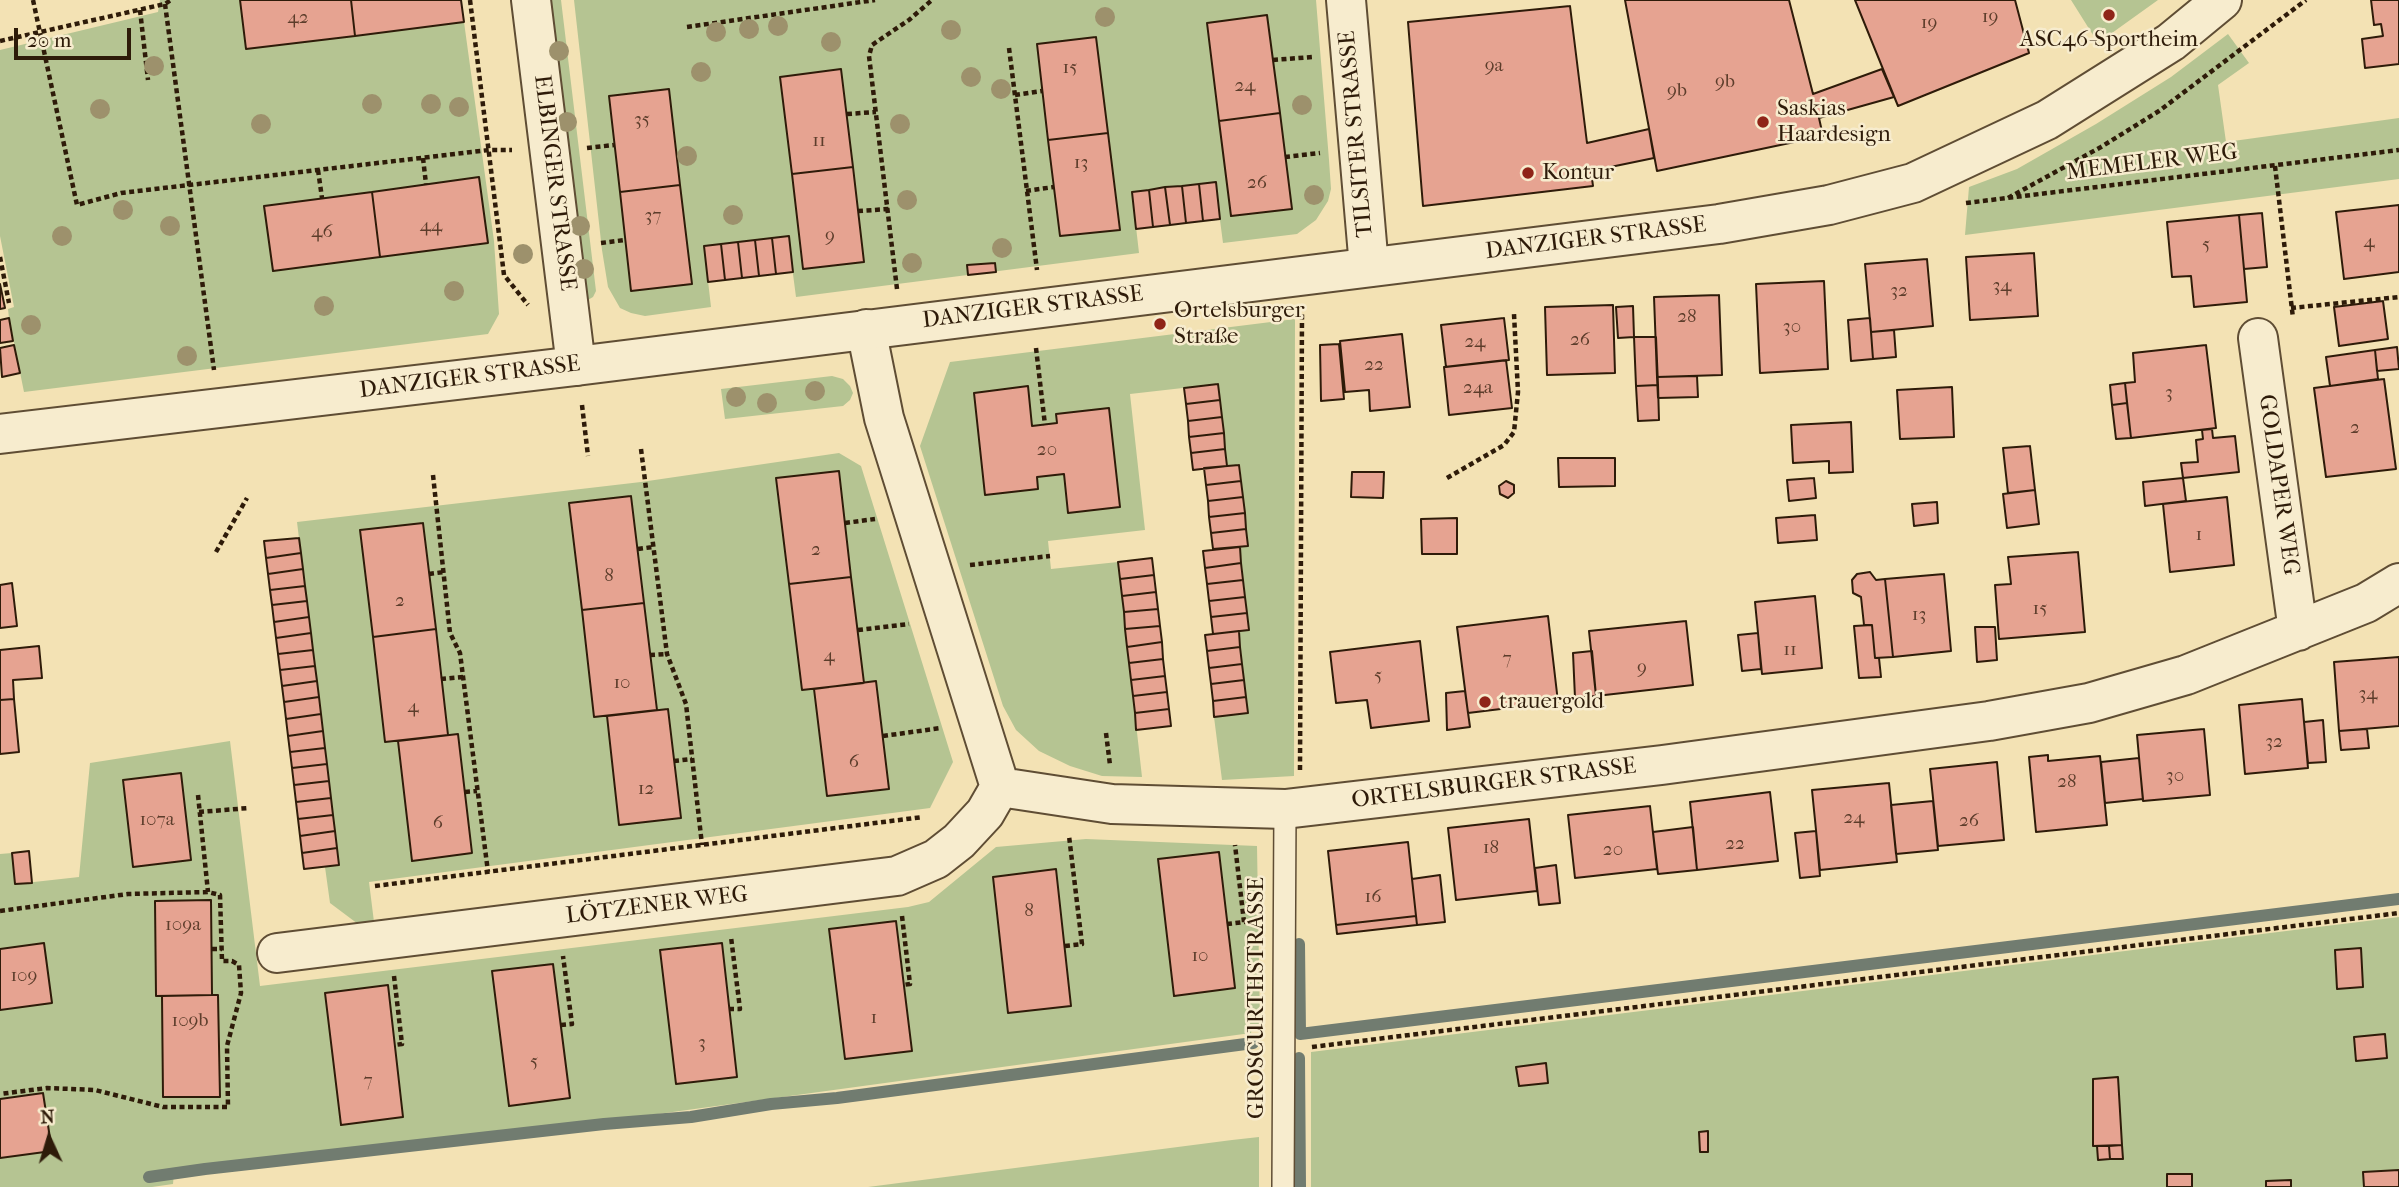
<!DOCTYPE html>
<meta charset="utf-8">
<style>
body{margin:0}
#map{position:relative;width:2399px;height:1187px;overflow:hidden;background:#f3e2b4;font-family:"IM FELL French Canon",serif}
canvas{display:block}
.north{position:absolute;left:14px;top:1103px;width:70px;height:70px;-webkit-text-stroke:5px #f7ecce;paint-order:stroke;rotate:356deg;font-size:19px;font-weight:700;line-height:28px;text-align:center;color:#2e1b09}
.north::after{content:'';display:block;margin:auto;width:24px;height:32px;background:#2e1b09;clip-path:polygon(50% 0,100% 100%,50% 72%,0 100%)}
.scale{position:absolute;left:14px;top:28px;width:117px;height:32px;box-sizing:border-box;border:4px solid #2e1b09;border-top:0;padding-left:9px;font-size:21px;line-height:24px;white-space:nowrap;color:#2e1b09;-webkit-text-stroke:5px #f7ecce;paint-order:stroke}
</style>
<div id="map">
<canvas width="2399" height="1187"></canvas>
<div class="north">N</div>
<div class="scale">20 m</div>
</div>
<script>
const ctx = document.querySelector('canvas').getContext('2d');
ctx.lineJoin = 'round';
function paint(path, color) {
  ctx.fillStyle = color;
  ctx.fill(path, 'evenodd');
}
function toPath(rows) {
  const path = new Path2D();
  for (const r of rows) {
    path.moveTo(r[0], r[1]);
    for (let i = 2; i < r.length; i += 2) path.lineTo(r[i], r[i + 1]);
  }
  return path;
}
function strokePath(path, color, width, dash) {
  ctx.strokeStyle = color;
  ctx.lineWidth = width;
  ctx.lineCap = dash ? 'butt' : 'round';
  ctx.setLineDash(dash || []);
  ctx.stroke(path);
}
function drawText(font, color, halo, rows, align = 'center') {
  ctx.font = font + ' "IM FELL French Canon",serif';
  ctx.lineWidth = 5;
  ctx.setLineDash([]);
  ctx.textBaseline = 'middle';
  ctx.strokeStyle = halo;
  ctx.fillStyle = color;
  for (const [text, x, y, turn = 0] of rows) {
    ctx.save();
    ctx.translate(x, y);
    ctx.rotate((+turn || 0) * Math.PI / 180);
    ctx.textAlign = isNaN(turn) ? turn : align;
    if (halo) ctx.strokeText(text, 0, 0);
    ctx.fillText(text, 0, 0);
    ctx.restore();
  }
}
const green = toPath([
 [160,0,461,0,494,241,499,314,488,334,24,392,9,318,8,309,14,307,0,236,0,50,158,12],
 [546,0,561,0,596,291,593,297,586,301],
 [574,0,1316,0,1329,160,1331,189,1328,201,1316,220,1297,234,1223,243,1215,182,1132,192,1139,253,796,297,788,236,704,246,711,307,645,316,631,313,620,308,608,287,602,250],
 [2071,0,2158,0,2098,43],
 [2228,34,2249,63,2218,85,2226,142,2399,118,2399,179,1965,235,1969,187,2017,169,2096,124,2171,77],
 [1295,319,1294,776,1222,780,1214,717,1247,713,1239,631,1249,629,1240,547,1248,545,1240,465,1227,466,1218,384,1130,394,1145,530,1048,541,1051,569,1118,562,1142,777,1102,776,1070,766,1039,751,1016,730,1003,706,920,446,950,362],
 [832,376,843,379,850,386,853,393,850,400,843,406,725,419,721,389],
 [839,453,861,466,953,762,930,808,369,882,374,922,358,924,330,903,325,867,339,864,297,522,641,482],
 [230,741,260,986,908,907,929,902,996,847,1086,839,1257,846,1260,1024,1253,1024,1251,1033,614,1120,174,1172,173,1184,152,1187,0,1187,0,854,12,853,16,884,79,877,90,763],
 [2399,917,2399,1187,1311,1187,1311,1052],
 [1259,1137,1259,1187,868,1187,1232,1140]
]);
const stream = toPath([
 [1299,944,1300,1034,2399,899],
 [1299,1058,1300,1187],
 [149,1177,205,1169,604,1124,691,1117,771,1104,837,1098,1253,1043]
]);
const building = toPath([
 [240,0,351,0,355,36,246,49,240,0],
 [351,0,461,0,464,22,355,36,351,0],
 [1625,0,1789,0,1813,94,1882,69,1894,97,1819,118,1823,136,1657,171,1625,0],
 [1855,0,2015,0,2029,53,1898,106,1855,0],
 [2371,0,2399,0,2399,64,2365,68,2362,39,2383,36,2381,24,2374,25,2371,0],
 [1570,6,1587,143,1649,129,1654,158,1591,171,1593,186,1423,206,1408,22,1570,6],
 [1267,15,1280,113,1219,121,1207,23,1267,15],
 [1096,37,1108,133,1048,140,1037,44,1096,37],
 [841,69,853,167,792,174,780,77,841,69],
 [669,89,680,185,620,192,609,96,669,89],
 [1280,113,1292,209,1231,216,1219,121,1280,113],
 [1108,133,1120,230,1060,236,1048,140,1108,133],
 [853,167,864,262,803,269,792,174,853,167],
 [479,177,488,243,380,257,372,192,479,177],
 [1216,182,1220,219,1203,221,1199,184,1216,182],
 [1199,184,1203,221,1186,223,1182,186,1199,184],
 [680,185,692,284,631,291,620,192,680,185],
 [1182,186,1186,223,1170,225,1165,187,1182,186],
 [1165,187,1170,225,1153,227,1149,190,1165,187],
 [1149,190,1153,227,1136,229,1132,192,1149,190],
 [372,192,380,257,273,271,264,206,372,192],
 [2399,205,2399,272,2344,279,2336,212,2399,205],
 [2262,213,2267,267,2244,269,2239,215,2262,213],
 [2239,215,2247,302,2194,307,2191,276,2172,277,2167,222,2239,215],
 [789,236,793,272,776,274,772,238,789,236],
 [772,238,776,274,759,276,755,240,772,238],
 [755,240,759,276,742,278,738,242,755,240],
 [738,242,742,278,725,280,721,244,738,242],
 [721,244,725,280,708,282,704,246,721,244],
 [2034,253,2038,316,1970,320,1966,257,2034,253],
 [1927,259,1933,326,1871,332,1865,264,1927,259],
 [995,263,996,272,968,275,967,265,995,263],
 [1824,281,1828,369,1760,373,1756,284,1824,281],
 [0,284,5,308,0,309,0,284],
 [1719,295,1722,375,1657,377,1654,297,1719,295],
 [2383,301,2388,339,2339,346,2334,307,2383,301],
 [1613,305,1615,373,1547,375,1545,307,1613,305],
 [1633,306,1634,337,1618,338,1616,307,1633,306],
 [9,318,13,341,0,343,0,320,9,318],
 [1504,318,1509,360,1446,367,1441,325,1504,318],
 [1870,318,1873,359,1851,361,1848,320,1870,318],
 [1894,330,1896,357,1873,359,1871,332,1894,330],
 [1402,334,1410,407,1370,411,1369,390,1345,392,1340,341,1402,334],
 [1634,337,1656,337,1658,385,1636,386,1634,337],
 [1339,344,1344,399,1321,401,1320,345,1339,344],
 [14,345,20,373,2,377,0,348,14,345],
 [2206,345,2216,428,2131,438,2125,383,2135,382,2133,353,2206,345],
 [2397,347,2399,369,2377,371,2375,350,2397,347],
 [2375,350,2378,379,2330,386,2326,357,2375,350],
 [1506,360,1512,408,1449,415,1444,367,1506,360],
 [1697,376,1698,397,1658,398,1657,377,1697,376],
 [2384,379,2396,469,2326,477,2314,388,2384,379],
 [2125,383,2127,403,2112,405,2110,385,2125,383],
 [1218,384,1220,400,1186,404,1184,388,1218,384],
 [1658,385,1659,420,1638,421,1636,386,1658,385],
 [1028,386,1032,426,1057,423,1056,414,1109,408,1120,507,1068,513,1064,474,1037,477,1038,489,985,495,974,393,1028,386],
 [1952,387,1954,437,1900,439,1897,390,1952,387],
 [1220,400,1222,417,1188,421,1186,404,1220,400],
 [2127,403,2131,438,2116,439,2112,405,2127,403],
 [1222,417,1224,433,1189,437,1188,421,1222,417],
 [1851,422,1853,472,1829,473,1829,461,1793,463,1791,425,1851,422],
 [2212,429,2213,438,2235,436,2239,472,2183,478,2181,463,2198,462,2196,440,2203,439,2202,430,2212,429],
 [1224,433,1225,449,1191,453,1189,437,1224,433],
 [2030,446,2035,490,2008,493,2003,448,2030,446],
 [1225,449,1227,466,1193,470,1191,453,1225,449],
 [1558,458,1615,458,1615,486,1559,487,1558,458],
 [1239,465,1241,481,1206,485,1204,468,1239,465],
 [839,471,851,577,789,584,776,478,839,471],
 [1352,472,1384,472,1383,498,1351,497,1352,472],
 [1814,478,1816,498,1789,501,1787,480,1814,478],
 [2183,478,2186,501,2145,506,2143,482,2183,478],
 [1241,481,1243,497,1208,501,1206,485,1241,481],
 [1506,481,1514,485,1514,493,1508,498,1500,494,1499,486,1506,481],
 [2035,490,2039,524,2007,528,2003,494,2035,490],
 [631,496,644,603,582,610,569,503,631,496],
 [1243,497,1245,513,1209,517,1208,501,1243,497],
 [2227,497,2234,565,2170,572,2163,504,2227,497],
 [1937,502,1938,523,1914,526,1912,504,1937,502],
 [1245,513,1246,529,1211,533,1209,517,1245,513],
 [1815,515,1817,540,1778,543,1776,518,1815,515],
 [1457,518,1457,554,1422,554,1421,519,1457,518],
 [423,523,436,629,373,637,360,530,423,523],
 [1246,529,1248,546,1213,549,1211,533,1246,529],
 [299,538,301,553,266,558,264,541,299,538],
 [1240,547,1241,563,1205,568,1203,551,1240,547],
 [2078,552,2085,632,1999,639,1995,585,2011,584,2008,557,2078,552],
 [301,553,303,569,268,574,266,558,301,553],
 [1152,558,1154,575,1120,579,1118,562,1152,558],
 [1241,563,1243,580,1207,584,1205,568,1241,563],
 [303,569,305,586,270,590,268,574,303,569],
 [1870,572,1876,580,1885,579,1893,657,1875,658,1872,625,1864,625,1861,597,1853,593,1852,580,1857,574,1870,572],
 [1944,574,1951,651,1893,657,1885,579,1944,574],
 [1154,575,1156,592,1122,596,1120,579,1154,575],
 [851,577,864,683,802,690,789,584,851,577],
 [1243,580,1245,597,1209,601,1207,584,1243,580],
 [12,583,17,626,0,628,0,585,12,583],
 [305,586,307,601,272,605,270,590,305,586],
 [1156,592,1158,609,1124,612,1122,596,1156,592],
 [1815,596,1822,668,1762,674,1755,602,1815,596],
 [1245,597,1247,613,1211,617,1209,601,1245,597],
 [307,601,309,617,274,622,272,605,307,601],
 [644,603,657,710,594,717,582,610,644,603],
 [1158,609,1160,626,1125,629,1124,612,1158,609],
 [1247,613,1249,630,1213,634,1211,617,1247,613],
 [1548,616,1558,702,1468,713,1457,627,1548,616],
 [309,617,311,633,276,638,274,622,309,617],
 [1686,621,1693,685,1596,696,1589,631,1686,621],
 [1872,625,1875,658,1879,658,1881,677,1859,678,1854,626,1872,625],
 [1160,626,1162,642,1127,647,1125,629,1160,626],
 [1975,627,1995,627,1997,660,1977,662,1975,627],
 [436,629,448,735,385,742,373,637,436,629],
 [1239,631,1240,647,1207,651,1205,635,1239,631],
 [311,633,313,650,278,654,276,638,311,633],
 [1758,633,1761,669,1742,671,1738,635,1758,633],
 [1420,641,1429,721,1371,728,1367,700,1336,703,1330,652,1420,641],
 [1162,642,1163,659,1129,663,1127,647,1162,642],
 [39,646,42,678,13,680,14,699,0,700,0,650,39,646],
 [1240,647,1242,664,1209,668,1207,651,1240,647],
 [313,650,315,666,280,670,278,654,313,650],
 [1592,651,1596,696,1575,698,1573,653,1592,651],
 [2399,657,2399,726,2339,731,2334,662,2399,657],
 [1163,659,1165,676,1131,680,1129,663,1163,659],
 [1242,664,1244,680,1211,684,1209,668,1242,664],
 [315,666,317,681,282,686,280,670,315,666],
 [1165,676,1167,692,1133,696,1131,680,1165,676],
 [1244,680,1246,697,1213,701,1211,684,1244,680],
 [317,681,319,697,284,702,282,686,317,681],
 [876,681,889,789,827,796,814,689,876,681],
 [1465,691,1470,727,1447,730,1446,693,1465,691],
 [1167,692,1169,709,1135,713,1133,696,1167,692],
 [319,697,321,714,286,719,284,702,319,697],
 [1246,697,1248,713,1214,717,1213,701,1246,697],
 [14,699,19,752,0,754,0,700,14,699],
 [2302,699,2308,768,2245,774,2239,705,2302,699],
 [668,709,681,818,619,825,607,716,668,709],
 [1169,709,1171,726,1136,730,1135,713,1169,709],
 [321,714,323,731,288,736,286,719,321,714],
 [2323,720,2326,762,2308,763,2304,722,2323,720],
 [2204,729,2210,795,2143,801,2137,735,2204,729],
 [2367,729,2369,748,2341,750,2339,731,2367,729],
 [323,731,325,748,290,752,288,736,323,731],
 [458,734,472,853,412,861,398,741,458,734],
 [325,748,327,764,292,768,290,752,325,748],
 [2048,755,2048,761,2100,756,2107,825,2036,832,2029,757,2048,755],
 [2139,758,2143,799,2105,803,2101,762,2139,758],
 [1997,762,2004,840,1938,846,1930,769,1997,762],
 [327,764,329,781,294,785,292,768,327,764],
 [181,773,191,860,133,867,123,780,181,773],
 [329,781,331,798,296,802,294,785,329,781],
 [1889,783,1897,862,1820,870,1812,790,1889,783],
 [1770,792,1778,861,1697,870,1690,802,1770,792],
 [331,798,333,815,298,819,296,802,331,798],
 [1933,801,1938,850,1896,854,1891,805,1933,801],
 [1650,806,1657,869,1575,878,1568,815,1650,806],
 [333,815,335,831,300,836,298,819,333,815],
 [1529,819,1537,891,1456,900,1448,828,1529,819],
 [1693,827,1697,870,1658,874,1653,832,1693,827],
 [335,831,337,848,302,853,300,836,335,831],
 [1816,831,1820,876,1800,878,1795,833,1816,831],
 [1408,842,1416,916,1336,925,1328,851,1408,842],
 [337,848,339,865,304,869,302,853,337,848],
 [29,851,32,883,15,884,12,853,29,851],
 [1219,852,1235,988,1174,996,1158,859,1219,852],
 [1556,865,1560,903,1539,905,1535,868,1556,865],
 [1056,869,1071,1006,1008,1013,993,877,1056,869],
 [1440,875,1445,922,1417,925,1412,879,1440,875],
 [211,900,212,995,156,996,155,901,211,900],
 [1416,916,1417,925,1337,934,1336,925,1416,916],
 [896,921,912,1051,845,1059,829,929,896,921],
 [44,943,52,1003,0,1010,0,949,44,943],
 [722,943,737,1077,676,1084,660,950,722,943],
 [2361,948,2363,987,2337,989,2335,950,2361,948],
 [553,964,570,1098,509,1106,492,971,553,964],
 [388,985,403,1117,341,1125,325,993,388,985],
 [212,995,218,995,220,1097,163,1097,162,996,212,995],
 [2385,1034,2387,1058,2356,1061,2354,1037,2385,1034],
 [1546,1063,1548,1083,1519,1086,1516,1067,1546,1063],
 [2118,1077,2122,1145,2093,1146,2093,1079,2118,1077],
 [43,1093,52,1151,0,1158,0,1099,43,1093],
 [1708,1131,1708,1152,1700,1152,1699,1132,1708,1131],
 [2122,1145,2123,1159,2110,1159,2109,1146,2122,1145],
 [2097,1146,2109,1146,2110,1159,2098,1160,2097,1146],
 [2399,1170,2399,1187,2364,1187,2363,1172,2399,1170],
 [2167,1174,2192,1174,2192,1187,2167,1187,2167,1174],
 [2291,1180,2291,1187,2266,1187,2266,1181,2291,1180]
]);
const path = toPath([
 [33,0,77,205,121,193,489,150,512,150],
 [470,0,504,275,528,305],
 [165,4,214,370],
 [140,10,148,80],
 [687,27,875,0],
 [0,41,165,4,171,0],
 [1009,48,1037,270],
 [1273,60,1312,57],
 [1015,95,1042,91],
 [847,114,876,112],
 [587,148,614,145],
 [1285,157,1320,153],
 [423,158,426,184],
 [2275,166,2293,318],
 [318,170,322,198],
 [1026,191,1054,187],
 [2008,198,2101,147,2159,111,2306,0],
 [1966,203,2399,150],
 [858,211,889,209],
 [601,243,625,240],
 [0,257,9,303],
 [897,289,869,56,872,45,909,20,932,0],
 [2291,308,2399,297],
 [1036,348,1045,425],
 [582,405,588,456],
 [641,449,667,654,686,704,702,845],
 [433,475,450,633,460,653,488,872],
 [1447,478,1504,445,1514,432,1518,392,1514,314],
 [845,523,875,519],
 [638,549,653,547],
 [216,552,247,498],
 [970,565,1050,556],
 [429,574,444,572],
 [858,630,909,624],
 [650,655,667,654],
 [441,679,463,677],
 [1106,733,1110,765],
 [883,736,941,728],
 [674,761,692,759],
 [1300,770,1302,314],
 [465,792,477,791],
 [198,795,208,892],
 [199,812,249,808],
 [375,886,923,817],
 [0,911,128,894,208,892,220,895,222,961,232,961,239,965,241,993,227,1046,228,1107,163,1107,95,1090,47,1088,0,1094],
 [902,916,910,984,903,985],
 [1227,924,1244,922,1235,845],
 [1065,946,1082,944,1069,836],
 [212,949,222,949],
 [394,976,402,1044,395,1045],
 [729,1009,740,1009,731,937],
 [561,1025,572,1024,563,956],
 [1312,1047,2399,913]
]);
const service = toPath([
 [1283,1187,1285,809]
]);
const minor = toPath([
 [531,0,576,366],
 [1346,0,1369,267],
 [866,329,884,418,1000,787,1112,804,1285,809,1662,765,1989,721,2089,703,2186,675,2366,603,2399,583],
 [2258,338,2298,631],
 [277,953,897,876,936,859,959,841,985,813,1000,787]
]);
const tertiary = toPath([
 [0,434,576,366,1719,224,1829,205,1913,183,2047,120,2171,42,2222,0]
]);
const trees = [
 [1105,17],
 [778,26],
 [749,29],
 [951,30],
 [716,32],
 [831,42],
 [559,51],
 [154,66],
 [701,72],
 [971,77],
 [1001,89],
 [372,104],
 [431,104],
 [1302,105],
 [459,107],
 [100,109],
 [567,122],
 [261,124],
 [900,124],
 [687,156],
 [1314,195],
 [907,200],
 [123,210],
 [733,215],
 [170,226],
 [580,226],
 [62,236],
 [1002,248],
 [523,254],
 [912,263],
 [584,269],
 [454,291],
 [324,306],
 [31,325],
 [187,356],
 [815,391],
 [736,397],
 [767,403]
];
const markers = [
 [2109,15,7,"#8f2418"],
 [1763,122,7,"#8f2418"],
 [1528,173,7,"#8f2418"],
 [1160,324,7,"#8f2418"],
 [1485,702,7,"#8f2418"]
];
const numberNames = [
 ["19",1990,17],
 ["42",298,18],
 ["19",1929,23],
 ["9a",1494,66],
 ["15",1070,68],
 ["9b",1725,82],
 ["24",1245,86],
 ["9b",1677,91],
 ["35",642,120],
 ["11",819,141],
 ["13",1081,163],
 ["26",1257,183],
 ["37",653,216],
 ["44",431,226],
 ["46",322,232],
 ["9",830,236],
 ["4",2369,242],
 ["5",2206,245],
 ["34",2002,286],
 ["32",1899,291],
 ["28",1687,317],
 ["30",1792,327],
 ["26",1580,340],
 ["24",1475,342],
 ["22",1374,365],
 ["24a",1478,388],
 ["3",2169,393],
 ["2",2355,428],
 ["20",1047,450],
 ["1",2199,535],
 ["2",816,550],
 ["8",609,576],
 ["2",400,601],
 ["15",2040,609],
 ["13",1919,615],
 ["11",1790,650],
 ["4",829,656],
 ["7",1507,659],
 ["9",1642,668],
 ["5",1378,676],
 ["10",622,683],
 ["34",2368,694],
 ["4",413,707],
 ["32",2274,742],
 ["6",854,762],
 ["30",2175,776],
 ["28",2067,782],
 ["12",646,789],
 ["24",1854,818],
 ["107a",157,820],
 ["26",1969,821],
 ["6",438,823],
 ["22",1735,844],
 ["18",1491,848],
 ["20",1613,850],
 ["16",1373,897],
 ["8",1029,911],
 ["109a",183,925],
 ["10",1200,956],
 ["109",24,976],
 ["1",874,1018],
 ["109b",190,1021],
 ["3",702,1043],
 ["5",534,1062],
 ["7",368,1081]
];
const poiNames = [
 ["ASC46-Sportheim",2109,40,"center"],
 ["Saskias",1777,109],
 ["Haardesign",1777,135],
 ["Kontur",1542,173],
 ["Ortelsburger",1174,311],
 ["Straße",1174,337],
 ["trauergold",1499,702]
];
const streetNames = [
 ["TILSITER STRASSE",1357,134,-95],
 ["MEMELER WEG",2152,163,-7],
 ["ELBINGER STRASSE",554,183,83],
 ["DANZIGER STRASSE",1596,239,-7],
 ["DANZIGER STRASSE",1033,308,-7],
 ["DANZIGER STRASSE",470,378,-7],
 ["GOLDAPER WEG",2278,485,82],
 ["ORTELSBURGER STRASSE",1494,784,-7],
 ["LÖTZENER WEG",657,906,-7],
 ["GROSCURTHSTRASSE",1257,998,-90]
];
paint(green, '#b5c492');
strokePath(stream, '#717c70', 12);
paint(building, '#e6a391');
strokePath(building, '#2e1b09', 2);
strokePath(service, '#5f4d34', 24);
strokePath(minor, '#5f4d34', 42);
strokePath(tertiary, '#5f4d34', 42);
strokePath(path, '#2e1b09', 4.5, [5, 3.5]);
strokePath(service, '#f7ecce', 21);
strokePath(minor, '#f7ecce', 38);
strokePath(tertiary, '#f7ecce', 38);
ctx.fillStyle = '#9d916c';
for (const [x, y] of trees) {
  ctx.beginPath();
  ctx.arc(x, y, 10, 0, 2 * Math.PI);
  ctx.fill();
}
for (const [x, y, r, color] of markers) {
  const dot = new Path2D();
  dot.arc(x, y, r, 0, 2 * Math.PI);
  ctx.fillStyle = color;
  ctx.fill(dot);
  strokePath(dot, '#f7ecce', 2.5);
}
drawText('19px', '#5c3d2b', null, numberNames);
drawText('23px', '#2e1b09', '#f7ecce', poiNames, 'left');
drawText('23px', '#2e1b09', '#f7ecce', streetNames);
</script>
